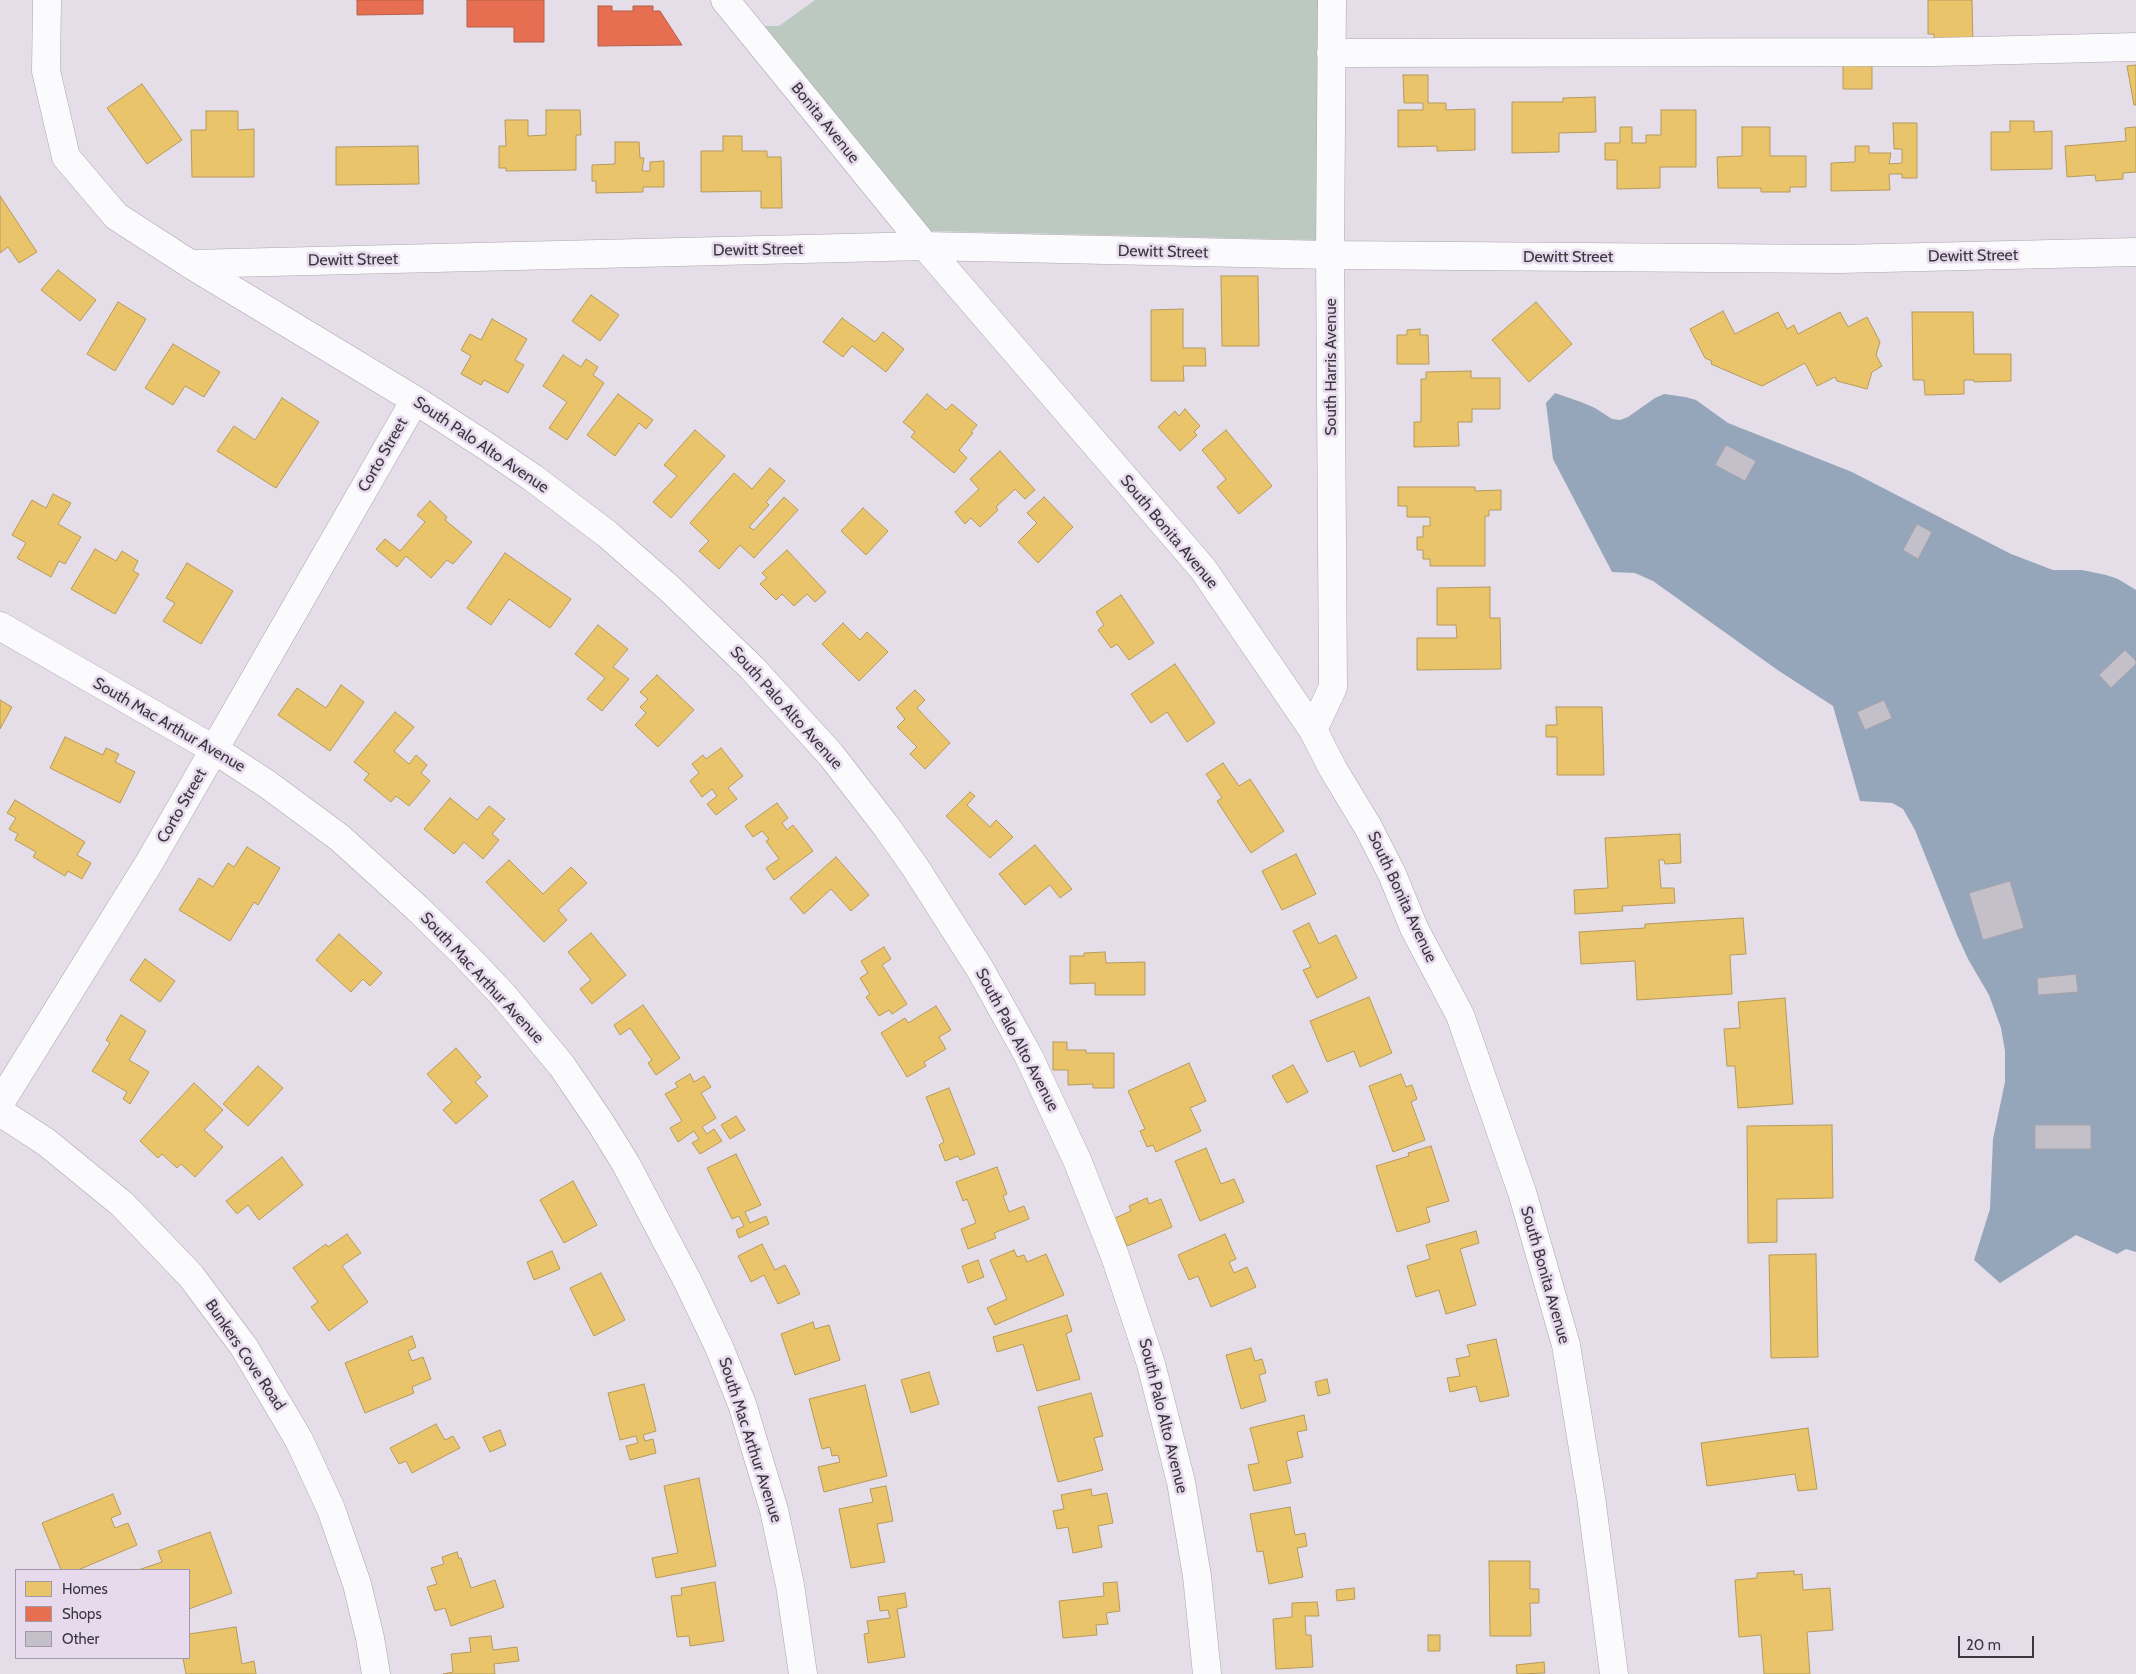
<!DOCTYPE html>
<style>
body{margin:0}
#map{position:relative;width:2136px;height:1674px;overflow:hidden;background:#e5dee8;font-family:Cabin,sans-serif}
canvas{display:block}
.legend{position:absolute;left:15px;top:1569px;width:175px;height:90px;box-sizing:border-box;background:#e6daec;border:1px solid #a299a6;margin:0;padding:6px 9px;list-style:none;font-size:15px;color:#3b373e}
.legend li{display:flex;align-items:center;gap:10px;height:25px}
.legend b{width:25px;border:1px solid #a299a6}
.scale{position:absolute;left:1958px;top:1636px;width:76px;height:22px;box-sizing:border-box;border:2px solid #3b373e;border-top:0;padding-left:6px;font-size:15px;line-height:18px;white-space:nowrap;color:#3b373e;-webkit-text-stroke:4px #e6daec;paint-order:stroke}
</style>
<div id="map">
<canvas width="2136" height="1674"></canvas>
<ul class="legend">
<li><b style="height:14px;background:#e9c46a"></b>Homes</li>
<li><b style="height:14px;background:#e76f51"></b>Shops</li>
<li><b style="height:14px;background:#c4c0c9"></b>Other</li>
</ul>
<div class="scale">20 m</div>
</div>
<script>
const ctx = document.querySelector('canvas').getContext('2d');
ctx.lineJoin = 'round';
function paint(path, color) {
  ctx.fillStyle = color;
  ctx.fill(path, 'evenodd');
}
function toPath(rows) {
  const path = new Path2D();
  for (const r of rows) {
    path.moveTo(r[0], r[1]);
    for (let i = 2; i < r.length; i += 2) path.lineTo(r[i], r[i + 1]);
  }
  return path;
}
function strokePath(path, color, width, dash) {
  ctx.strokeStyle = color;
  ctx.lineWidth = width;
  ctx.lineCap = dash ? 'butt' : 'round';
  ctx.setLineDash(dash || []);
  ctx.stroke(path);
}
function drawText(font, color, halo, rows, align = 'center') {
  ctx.font = font + ' Cabin,sans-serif';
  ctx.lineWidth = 5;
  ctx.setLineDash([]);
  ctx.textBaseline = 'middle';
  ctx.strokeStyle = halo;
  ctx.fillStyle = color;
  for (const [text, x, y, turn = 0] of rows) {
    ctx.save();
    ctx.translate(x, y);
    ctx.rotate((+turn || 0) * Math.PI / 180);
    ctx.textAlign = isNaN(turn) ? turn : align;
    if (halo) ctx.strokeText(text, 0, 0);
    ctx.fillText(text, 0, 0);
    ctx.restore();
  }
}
const forest = toPath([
 [815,0,1319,0,1317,240,931,231,764,26,779,26]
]);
const water = toPath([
 [1555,393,1581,402,1595,408,1612,419,1620,420,1628,417,1655,398,1664,394,1685,397,1696,400,1728,423,1852,472,2011,554,2053,570,2082,570,2106,575,2118,579,2136,590,2136,1252,2126,1249,2117,1254,2076,1235,2000,1283,1974,1260,1990,1209,1993,1139,2005,1082,2005,1051,2001,1028,1989,995,1968,959,1957,935,1915,830,1903,809,1892,803,1860,801,1833,706,1779,671,1653,581,1635,573,1612,572,1553,459,1546,403]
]);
const homes = toPath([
 [1928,0,1972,0,1973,46,1934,47,1934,34,1928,34,1928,0],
 [1843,61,1872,61,1872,89,1843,89,1843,61],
 [2136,65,2136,105,2134,105,2127,66,2136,65],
 [1403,75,1428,75,1428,103,1446,103,1446,110,1475,109,1475,150,1437,151,1437,146,1398,147,1398,110,1423,110,1423,103,1404,103,1403,75],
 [142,84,182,140,147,164,107,108,142,84],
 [1595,97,1596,132,1559,133,1559,152,1512,153,1512,102,1563,102,1563,98,1595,97],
 [546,110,580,110,581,135,576,135,576,170,506,171,506,168,499,168,499,146,506,146,505,120,528,120,528,136,546,135,546,110],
 [1661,110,1696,110,1696,167,1660,167,1660,188,1617,189,1617,160,1605,160,1605,143,1620,143,1620,127,1632,127,1632,143,1646,143,1646,135,1661,135,1661,110],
 [206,111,238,111,238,130,254,129,254,177,192,177,191,130,206,130,206,111],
 [2010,121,2034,121,2034,132,2052,131,2052,169,1991,170,1991,132,2010,132,2010,121],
 [1893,123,1917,123,1917,178,1902,178,1902,174,1889,174,1890,190,1831,191,1831,163,1855,162,1855,146,1869,146,1869,153,1891,153,1889,164,1902,163,1902,149,1894,149,1893,123],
 [1742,127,1770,127,1770,156,1806,156,1806,187,1790,187,1790,192,1761,192,1761,188,1718,188,1717,157,1742,156,1742,127],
 [2136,127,2136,172,2123,173,2123,179,2096,181,2095,175,2067,177,2065,146,2126,141,2125,128,2136,127],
 [723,136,742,136,742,151,767,151,767,157,781,157,782,208,761,208,761,191,701,192,701,151,723,151,723,136],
 [615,142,639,142,640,158,644,158,642,171,650,171,650,162,664,161,664,187,643,187,643,192,596,193,596,181,592,181,592,165,615,164,615,142],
 [418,146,419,184,336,185,336,147,418,146],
 [0,196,37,252,19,263,8,247,0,253,0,196],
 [58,270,96,300,80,321,41,290,58,270],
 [1221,276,1258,276,1259,346,1222,346,1221,276],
 [591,295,619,315,600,341,572,321,591,295],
 [118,302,146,319,115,371,87,354,118,302],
 [1536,302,1572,344,1529,382,1492,340,1536,302],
 [1183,309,1183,348,1205,348,1206,366,1183,366,1184,381,1151,381,1151,310,1183,309],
 [1723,311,1735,334,1778,312,1787,329,1794,325,1798,334,1840,312,1848,327,1867,317,1880,342,1876,355,1882,366,1872,372,1867,389,1837,381,1835,377,1817,386,1805,363,1762,386,1711,364,1712,361,1705,358,1690,329,1723,311],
 [1912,312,1973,312,1974,354,2011,354,2011,381,1974,382,1974,380,1964,380,1964,394,1925,395,1924,380,1913,380,1912,312],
 [842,318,875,342,883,332,904,349,886,372,852,346,843,357,823,342,842,318],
 [492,319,527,339,515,360,524,365,508,393,484,380,481,385,461,374,471,356,461,350,470,334,481,340,492,319],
 [1420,329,1420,335,1428,335,1429,364,1397,364,1397,335,1407,335,1407,330,1420,329],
 [173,344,220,372,204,397,185,386,173,405,145,388,173,344],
 [563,355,581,367,586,359,598,367,593,375,604,383,567,440,549,428,567,402,543,386,563,355],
 [1471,371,1471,378,1500,378,1500,409,1472,409,1472,422,1458,422,1459,446,1414,447,1414,422,1421,422,1421,379,1426,379,1426,372,1471,371],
 [618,394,653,420,646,429,639,423,615,456,587,435,618,394],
 [927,394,946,410,952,404,977,425,971,432,973,433,959,450,967,458,954,473,911,437,915,432,903,422,927,394],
 [282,398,319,422,276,488,217,451,234,426,255,440,282,398],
 [1185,409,1200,426,1194,432,1197,435,1180,451,1158,427,1175,411,1179,416,1185,409],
 [695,430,725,456,671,518,653,502,677,476,664,465,695,430],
 [1226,430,1272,486,1239,514,1217,487,1226,479,1202,450,1226,430],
 [1000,451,1035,490,1025,499,1015,489,996,507,998,510,980,527,971,518,965,524,955,512,979,489,970,479,1000,451],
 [770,468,785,481,766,502,769,505,749,527,754,530,784,497,798,510,754,558,740,545,719,569,699,551,709,541,690,523,734,473,752,489,770,468],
 [1398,487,1475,487,1475,491,1501,490,1501,510,1489,510,1489,516,1485,516,1485,566,1430,566,1430,559,1423,559,1423,550,1417,550,1417,537,1423,537,1423,526,1430,526,1430,517,1407,517,1407,506,1398,506,1398,487],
 [53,494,71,503,58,524,81,537,65,564,59,561,51,577,17,558,26,543,12,535,32,500,46,508,53,494],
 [1044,497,1073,527,1038,563,1018,542,1037,523,1027,513,1044,497],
 [430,501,447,517,445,520,472,542,453,564,447,560,431,578,406,556,397,567,376,549,385,539,400,551,425,522,417,515,430,501],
 [863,508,888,531,866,555,841,531,863,508],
 [95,549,116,561,122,551,138,561,133,571,139,574,115,614,71,589,95,549],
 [787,550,826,592,815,602,807,594,794,606,782,594,776,600,760,584,767,578,762,573,787,550],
 [505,553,571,599,550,628,509,599,491,625,467,608,505,553],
 [187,563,233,591,201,644,163,621,175,603,166,598,187,563],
 [1490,587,1490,618,1500,618,1501,669,1417,670,1417,638,1457,638,1456,625,1437,625,1437,588,1490,587],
 [1121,595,1154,643,1129,660,1117,644,1111,648,1098,630,1104,625,1096,612,1121,595],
 [843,623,860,640,867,632,888,652,859,681,822,644,843,623],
 [598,625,628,649,613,667,629,679,602,711,587,699,605,678,575,654,598,625],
 [1175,664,1215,723,1187,742,1167,712,1151,723,1131,694,1175,664],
 [657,675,694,710,658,747,635,725,646,713,640,707,648,699,640,692,657,675],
 [341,685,364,702,330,751,278,715,297,688,326,708,341,685],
 [915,690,925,700,917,708,950,743,925,769,910,754,917,747,897,727,905,719,896,708,915,690],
 [0,700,12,707,0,729,0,700],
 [1556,707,1602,707,1604,775,1557,775,1557,737,1546,737,1546,725,1557,725,1556,707],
 [395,712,414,727,394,751,409,764,416,755,427,765,421,773,430,781,409,806,396,796,391,802,364,780,369,774,354,762,395,712],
 [65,737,103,755,106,748,119,754,115,762,135,772,120,803,50,768,65,737],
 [721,748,743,776,728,788,737,799,716,815,707,804,717,796,712,789,702,797,690,781,699,773,692,764,703,755,706,759,721,748],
 [1223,763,1239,786,1250,779,1284,831,1251,853,1217,801,1222,798,1206,774,1223,763],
 [970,792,975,796,967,805,990,827,996,820,1013,837,990,858,946,816,970,792],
 [450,798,477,820,489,806,505,819,492,834,499,840,483,859,464,842,454,854,424,829,450,798],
 [15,800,85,842,77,855,91,863,82,879,68,871,65,876,33,857,36,852,15,840,18,834,9,829,16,818,7,813,15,800],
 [777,803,788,818,782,823,787,830,793,825,813,851,774,880,766,868,779,859,766,841,769,839,762,831,753,837,745,826,777,803],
 [1680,834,1681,863,1665,864,1664,860,1659,860,1661,888,1674,888,1675,903,1622,906,1623,911,1575,914,1574,890,1608,888,1605,838,1680,834],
 [1035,845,1072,889,1060,898,1050,885,1025,905,999,874,1035,845],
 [247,847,280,868,258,905,254,902,230,941,179,910,199,878,213,887,228,863,234,867,247,847],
 [1296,854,1316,894,1282,910,1262,871,1296,854],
 [836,857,869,895,851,911,831,889,804,914,790,898,836,857],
 [509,860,543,894,571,867,587,883,558,910,567,920,544,942,486,882,509,860],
 [1743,918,1746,954,1730,955,1732,994,1637,1000,1635,961,1581,964,1579,932,1645,928,1645,924,1743,918],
 [1309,923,1319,944,1336,935,1357,978,1317,998,1303,970,1311,967,1293,931,1309,923],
 [591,933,626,975,592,1004,580,989,591,980,568,952,591,933],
 [339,934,382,973,370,986,363,979,351,992,316,960,339,934],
 [884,947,891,959,882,965,907,1004,892,1014,889,1010,879,1016,866,997,870,994,860,978,868,973,861,961,884,947],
 [1105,952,1106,963,1145,962,1145,995,1095,995,1095,983,1070,984,1070,956,1084,956,1084,953,1105,952],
 [145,959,175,981,160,1002,130,980,145,959],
 [1369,997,1392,1053,1360,1067,1354,1051,1327,1062,1310,1021,1369,997],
 [1785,998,1793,1104,1738,1108,1735,1066,1727,1066,1724,1029,1740,1028,1738,1002,1785,998],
 [643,1005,680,1058,656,1075,648,1063,652,1060,630,1028,620,1035,614,1025,643,1005],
 [936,1006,951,1030,939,1037,946,1049,924,1062,926,1066,907,1077,881,1033,905,1018,908,1023,936,1006],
 [121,1015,146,1031,129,1060,149,1072,130,1104,123,1099,127,1092,92,1071,110,1043,106,1040,121,1015],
 [1053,1042,1067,1042,1067,1050,1086,1050,1086,1053,1114,1053,1114,1088,1093,1088,1093,1084,1068,1085,1068,1070,1053,1070,1053,1042],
 [456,1048,481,1077,475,1082,488,1096,456,1124,443,1110,452,1102,427,1074,456,1048],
 [1189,1063,1206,1101,1190,1108,1201,1131,1156,1152,1153,1145,1147,1147,1140,1131,1145,1129,1128,1091,1189,1063],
 [1293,1065,1308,1092,1287,1103,1272,1076,1293,1065],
 [258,1066,283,1088,248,1126,223,1104,258,1066],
 [690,1074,694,1082,704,1076,711,1087,701,1093,716,1118,702,1127,707,1134,714,1129,722,1141,700,1154,692,1143,699,1139,694,1131,678,1142,670,1128,682,1121,665,1094,678,1087,675,1083,690,1074],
 [1401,1074,1406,1087,1412,1085,1417,1099,1411,1102,1425,1140,1393,1152,1369,1086,1401,1074],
 [194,1083,223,1110,204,1130,223,1147,195,1177,181,1164,177,1168,162,1154,158,1158,140,1141,194,1083],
 [949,1088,975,1154,960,1160,958,1156,945,1161,939,1145,944,1142,926,1097,949,1088],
 [736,1116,745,1130,730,1139,721,1125,736,1116],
 [1832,1125,1833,1198,1777,1199,1777,1242,1748,1243,1747,1126,1832,1125],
 [1431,1146,1449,1201,1426,1208,1430,1222,1397,1232,1376,1166,1409,1156,1408,1153,1431,1146],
 [1206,1148,1221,1184,1234,1179,1244,1202,1200,1221,1175,1161,1206,1148],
 [736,1154,761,1205,745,1212,750,1223,766,1216,769,1224,739,1238,736,1230,744,1226,739,1216,732,1219,707,1168,736,1154],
 [282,1157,303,1185,259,1220,248,1205,237,1214,226,1201,282,1157],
 [997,1167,1007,1194,1003,1196,1009,1212,1024,1206,1029,1219,994,1233,996,1238,968,1249,961,1229,976,1223,967,1199,963,1201,956,1182,997,1167],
 [573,1181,597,1225,564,1243,540,1200,573,1181],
 [1147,1198,1149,1204,1161,1199,1172,1227,1127,1246,1115,1218,1131,1211,1129,1206,1147,1198],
 [1476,1231,1479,1243,1460,1249,1476,1305,1446,1314,1439,1290,1416,1297,1407,1266,1430,1259,1426,1245,1476,1231],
 [347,1234,361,1253,342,1266,368,1302,329,1331,311,1307,318,1302,293,1268,326,1244,328,1247,347,1234],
 [1225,1234,1236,1259,1229,1262,1234,1273,1247,1267,1256,1287,1211,1307,1198,1276,1189,1280,1178,1255,1225,1234],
 [762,1244,775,1270,785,1265,800,1294,778,1304,764,1275,751,1282,738,1256,762,1244],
 [1014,1250,1017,1257,1024,1255,1027,1262,1046,1254,1064,1295,995,1325,987,1308,1007,1299,990,1260,1014,1250],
 [552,1251,560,1269,534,1280,527,1262,552,1251],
 [1816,1254,1818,1357,1771,1358,1769,1255,1816,1254],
 [978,1260,984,1277,968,1283,962,1266,978,1260],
 [601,1273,625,1320,594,1336,570,1288,601,1273],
 [1067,1315,1072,1331,1066,1334,1080,1379,1037,1391,1023,1344,997,1352,993,1337,1067,1315],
 [813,1322,815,1329,829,1325,840,1360,795,1375,781,1334,813,1322],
 [412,1336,416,1347,408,1351,412,1361,423,1357,431,1379,412,1387,414,1393,365,1413,345,1363,412,1336],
 [1496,1339,1509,1396,1480,1402,1476,1386,1450,1392,1447,1378,1460,1376,1456,1359,1470,1356,1467,1345,1496,1339],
 [1251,1348,1255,1361,1262,1359,1266,1373,1259,1375,1266,1401,1241,1409,1226,1355,1251,1348],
 [929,1372,939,1404,911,1413,901,1380,929,1372],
 [1327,1379,1330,1393,1318,1396,1315,1382,1327,1379],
 [644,1384,656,1431,643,1435,645,1441,653,1439,656,1453,630,1460,626,1446,638,1443,636,1436,620,1440,608,1393,644,1384],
 [865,1385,887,1476,824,1492,818,1467,840,1462,838,1455,832,1456,830,1447,822,1449,809,1399,865,1385],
 [1091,1393,1103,1436,1094,1438,1103,1470,1058,1482,1038,1407,1091,1393],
 [1304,1415,1307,1430,1297,1432,1303,1457,1286,1461,1291,1483,1254,1491,1248,1465,1259,1463,1250,1428,1304,1415],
 [436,1424,445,1440,453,1436,460,1448,412,1473,406,1461,399,1464,390,1448,436,1424],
 [1808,1428,1817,1489,1798,1491,1795,1474,1707,1486,1701,1443,1808,1428],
 [500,1430,506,1445,490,1452,483,1437,500,1430],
 [699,1478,716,1566,656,1578,652,1558,678,1553,664,1486,699,1478],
 [886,1486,893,1521,877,1524,885,1562,851,1568,839,1509,873,1502,870,1489,886,1486],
 [1091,1489,1092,1496,1107,1493,1113,1523,1098,1526,1102,1547,1073,1553,1068,1527,1057,1529,1053,1511,1064,1509,1061,1495,1091,1489],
 [113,1494,121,1514,111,1518,115,1528,128,1523,137,1545,78,1570,61,1570,42,1523,113,1494],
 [1290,1507,1295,1535,1305,1533,1307,1546,1297,1548,1303,1577,1269,1584,1263,1551,1257,1552,1250,1514,1290,1507],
 [210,1532,232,1593,189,1609,189,1570,138,1570,162,1562,158,1551,210,1532],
 [457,1552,459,1559,461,1558,471,1588,495,1580,504,1607,451,1626,445,1608,435,1611,427,1587,437,1584,431,1568,444,1564,442,1557,457,1552],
 [1489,1561,1530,1561,1530,1589,1539,1589,1539,1603,1530,1603,1531,1636,1490,1636,1489,1561],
 [1794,1571,1794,1575,1802,1574,1803,1590,1830,1588,1833,1630,1807,1632,1810,1674,1764,1674,1761,1635,1739,1637,1735,1580,1757,1578,1757,1573,1794,1571],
 [715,1582,724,1641,690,1646,689,1636,677,1637,671,1596,682,1595,681,1588,715,1582],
 [1117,1582,1120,1611,1106,1613,1108,1624,1096,1625,1097,1635,1063,1638,1059,1601,1104,1596,1103,1583,1117,1582],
 [1354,1588,1355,1599,1337,1601,1336,1590,1354,1588],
 [905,1593,907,1607,897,1609,905,1657,868,1663,864,1634,869,1633,867,1621,890,1618,888,1610,880,1611,878,1597,905,1593],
 [1317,1602,1319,1616,1305,1616,1306,1635,1311,1635,1313,1667,1276,1669,1273,1619,1292,1617,1292,1603,1317,1602],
 [236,1627,242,1664,254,1661,256,1674,186,1674,183,1658,189,1658,189,1634,236,1627],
 [1428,1635,1440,1635,1440,1651,1428,1651,1428,1635],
 [491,1636,493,1650,517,1647,519,1661,494,1664,495,1674,443,1674,453,1672,451,1654,471,1652,469,1638,491,1636],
 [1544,1662,1545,1673,1517,1674,1516,1665,1544,1662]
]);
const shops = toPath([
 [357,0,423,0,423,14,357,15,357,0],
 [467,0,544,0,544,42,514,42,514,27,467,27,467,0],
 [598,6,612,6,612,11,633,11,633,6,653,6,653,11,660,11,682,45,598,46,598,6]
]);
const building = toPath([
 [1726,445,1756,461,1745,481,1715,465,1726,445],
 [1917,524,1932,532,1918,559,1903,550,1917,524],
 [2125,650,2136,661,2136,664,2111,688,2099,675,2125,650],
 [1884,700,1892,718,1865,730,1857,712,1884,700],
 [2010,881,2024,928,1983,940,1969,893,2010,881],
 [2076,974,2078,992,2038,995,2037,978,2076,974],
 [2035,1125,2091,1125,2091,1149,2035,1149,2035,1125]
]);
const street = toPath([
 [47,0,46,71,66,157,116,216,190,264,415,400,483,444,533,478,607,534,670,589,752,668,831,755,886,826,915,867,980,969,1029,1057,1077,1160,1115,1256,1151,1364,1181,1482,1197,1576,1207,1674],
 [725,0,925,246,1203,569,1313,730,1333,769,1368,827,1392,874,1414,928,1460,1015,1522,1192,1566,1345,1591,1497,1614,1674],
 [1331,53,1935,52,2136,47],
 [190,264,925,246,1330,255,1840,259,2136,252],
 [0,626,215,750,267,784,340,838,417,908,466,956,503,995,562,1066,600,1122,626,1164,688,1282,719,1347,742,1404,774,1510,790,1585,803,1674],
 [1313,730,1333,687,1330,255,1332,0],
 [0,1103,149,863,415,400],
 [0,1112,46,1142,122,1204,191,1276,244,1347,299,1440,331,1509,357,1584,370,1638,376,1674]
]);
const streetNames = [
 ["Bonita Avenue",825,123,51],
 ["Dewitt Street",758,250,-1],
 ["Dewitt Street",1163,252,1],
 ["Dewitt Street",1973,256,-1],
 ["Dewitt Street",1568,257],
 ["Dewitt Street",353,260,-1],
 ["South Harris Avenue",1331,367,-90],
 ["South Palo Alto Avenue",481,445,34],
 ["Corto Street",383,455,-60],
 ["South Bonita Avenue",1169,532,50],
 ["South Palo Alto Avenue",786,708,48],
 ["South Mac Arthur Avenue",169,725,30],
 ["Corto Street",182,806,-60],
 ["South Bonita Avenue",1402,897,65],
 ["South Mac Arthur Avenue",482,978,47],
 ["South Palo Alto Avenue",1017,1040,62],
 ["South Bonita Avenue",1545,1275,74],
 ["Bunkers Cove Road",245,1355,56],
 ["South Palo Alto Avenue",1163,1416,76],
 ["South Mac Arthur Avenue",750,1440,72]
];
paint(forest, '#bbc9c1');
paint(water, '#95a6ba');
paint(homes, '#e9c46a');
strokePath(homes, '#b59a5d', 1);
paint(shops, '#e76f51');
strokePath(shops, '#b35e4b', 1);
paint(building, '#c4c0c9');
strokePath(building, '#a7a3ab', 1);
strokePath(street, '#aba6ad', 29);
strokePath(street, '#fbfafc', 28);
drawText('16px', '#3b373e', '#e6daec', streetNames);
</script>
